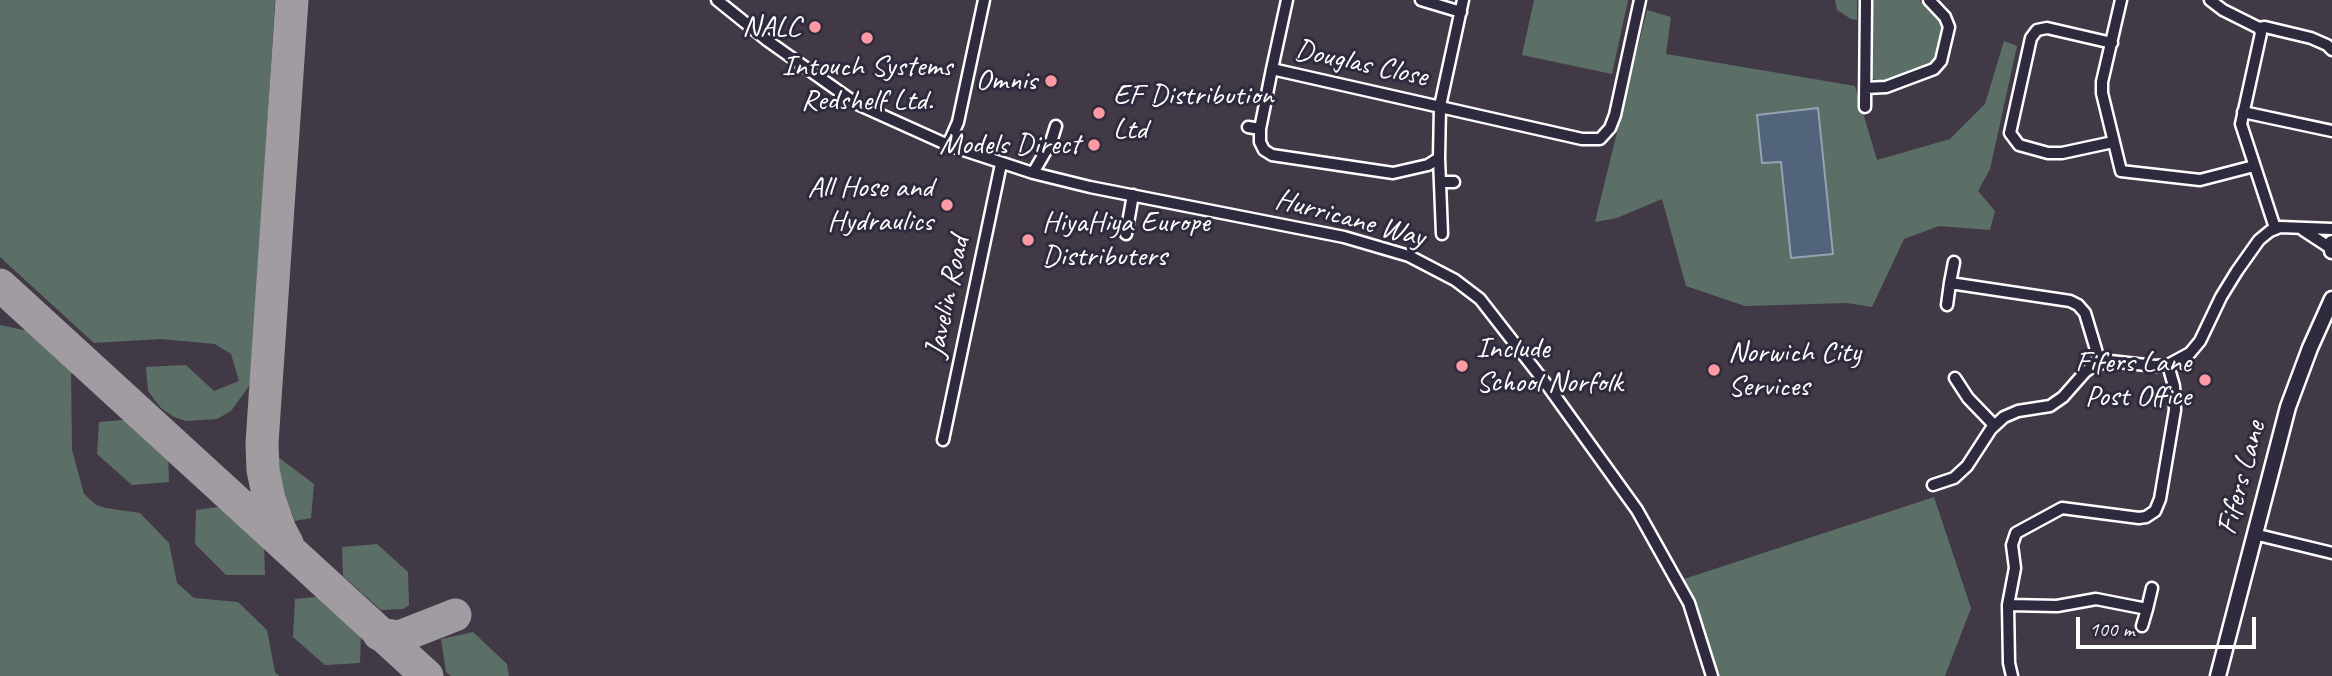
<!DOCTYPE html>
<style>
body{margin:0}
#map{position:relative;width:2332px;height:676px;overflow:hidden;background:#423946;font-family:Caveat,sans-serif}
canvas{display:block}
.scale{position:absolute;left:2076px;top:617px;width:180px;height:32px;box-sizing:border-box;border:4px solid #fff;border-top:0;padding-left:9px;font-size:21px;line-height:24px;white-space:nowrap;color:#fff;-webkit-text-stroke:5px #2f2a3d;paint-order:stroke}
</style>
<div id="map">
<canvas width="2332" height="676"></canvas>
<div class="scale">100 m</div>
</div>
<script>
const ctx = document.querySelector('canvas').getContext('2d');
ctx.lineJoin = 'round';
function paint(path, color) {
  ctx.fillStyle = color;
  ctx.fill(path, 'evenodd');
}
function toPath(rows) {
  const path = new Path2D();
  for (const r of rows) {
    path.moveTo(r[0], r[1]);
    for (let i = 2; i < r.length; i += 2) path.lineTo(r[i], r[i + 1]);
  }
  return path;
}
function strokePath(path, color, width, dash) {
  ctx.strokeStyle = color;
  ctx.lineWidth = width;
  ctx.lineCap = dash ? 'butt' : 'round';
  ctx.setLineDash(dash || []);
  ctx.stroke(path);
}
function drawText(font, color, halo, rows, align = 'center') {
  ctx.font = font + ' Caveat,sans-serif';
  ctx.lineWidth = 6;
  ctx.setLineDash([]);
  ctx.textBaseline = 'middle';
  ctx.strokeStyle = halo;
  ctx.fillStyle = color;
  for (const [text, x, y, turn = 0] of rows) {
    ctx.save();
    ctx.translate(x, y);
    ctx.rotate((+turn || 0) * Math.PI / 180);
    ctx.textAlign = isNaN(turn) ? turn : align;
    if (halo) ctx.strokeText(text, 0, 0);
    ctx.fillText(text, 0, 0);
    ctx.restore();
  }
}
const green = toPath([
 [0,0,275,0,252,373,249,386,231,411,217,419,186,421,174,417,161,408,148,391,146,367,186,365,214,391,239,381,231,354,215,344,161,339,94,343,0,257],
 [1534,0,1628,0,1612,74,1522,55],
 [1835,0,1857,0,1857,20,1851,19,1837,10],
 [1870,0,1919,0,1943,24,1936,59,1929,69,1887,84,1873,79,1869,71],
 [1647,10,1671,17,1666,54,1855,86,1877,160,1950,139,1985,104,2004,41,2017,46,1990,169,1978,191,1995,211,1990,230,1939,226,1904,239,1872,307,1847,303,1745,306,1686,286,1662,199,1617,218,1595,222],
 [1781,161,1832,254,1791,258],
 [0,325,38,333,61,355,71,370,72,450,84,494,96,505,106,508,140,513,169,543,177,583,194,598,238,602,267,630,275,672,279,676,0,676],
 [134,419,168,452,169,482,132,485,97,454,99,422],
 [278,457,314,484,311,518,295,521,277,476],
 [1934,497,1971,608,1945,676,1712,676,1678,581],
 [226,506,264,542,265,575,226,575,195,544,196,510],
 [377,544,408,572,409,605,403,609,381,610,343,576,342,547],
 [324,596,361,630,360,663,325,665,293,637,295,599],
 [473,632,507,664,509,676,451,676,446,672,441,639]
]);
const water = toPath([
 [1818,108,1833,254,1791,258,1781,162,1762,163,1757,115,1818,108]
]);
const taxiway = toPath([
 [0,285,427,676],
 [287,543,280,530,269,499,263,470,262,443,292,0],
 [379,634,399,637,455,615]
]);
const street = toPath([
 [717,0,768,41,857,104,948,145,1033,173,1090,187,1344,237,1409,256,1455,280,1480,299,1550,389,1637,510,1689,603,1712,676],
 [1421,0,1461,12],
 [2121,0,2102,82,2102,93,2121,171,2200,180,2254,166],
 [2210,0,2223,10,2259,28,2261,33,2241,124,2275,228],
 [2259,28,2265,27,2311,38,2327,45,2332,50],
 [2112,43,2047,28,2037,30,2031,38,2010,133,2019,145,2048,153,2062,153,2113,142],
 [1272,69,1287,0],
 [1865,88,1886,87,1934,69,1941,61,1949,27,1945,17,1929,0],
 [1865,107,1866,0],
 [2243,112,2332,131],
 [1248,127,1260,129],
 [948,145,958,122,984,0],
 [1439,158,1428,165,1393,173,1272,155,1264,150,1260,142,1260,129,1272,69,1582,139,1600,139,1610,128,1615,115,1640,0],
 [1033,173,1051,142,1056,126],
 [1440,182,1454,182],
 [2303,230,2332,249],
 [1126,234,1133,195],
 [1442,234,1439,158,1440,106,1463,0],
 [1950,283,1954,262],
 [1947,305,1950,283,2070,301,2078,305,2085,313,2100,363],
 [1955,378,1968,398,1994,425],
 [943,440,1001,164],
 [1933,485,1954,478,1967,466,1991,429,2004,417,2018,411,2050,406,2063,397,2085,372,2093,366,2110,361,2155,366,2168,365,2190,353,2200,341,2221,297,2237,271,2259,240,2270,231,2280,227,2332,229],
 [2254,534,2332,553],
 [2008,605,2057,606,2096,599,2147,609,2152,588],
 [2142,626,2147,609],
 [2012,676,2009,663,2008,605,2015,568,2012,545,2016,533,2062,508,2139,518,2146,517,2155,511,2160,499,2175,410,2174,386,2168,365]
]);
const secondary = toPath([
 [2332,243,2332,251],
 [2218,676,2288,407,2310,348,2332,299]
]);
const markers = [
 [815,27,7,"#ff9aa2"],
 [867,38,7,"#ff9aa2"],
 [1051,81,7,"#ff9aa2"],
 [1099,113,7,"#ff9aa2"],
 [1094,145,7,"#ff9aa2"],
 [947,205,7,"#ff9aa2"],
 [1028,240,7,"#ff9aa2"],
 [1462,366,7,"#ff9aa2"],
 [1714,370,7,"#ff9aa2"],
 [2205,380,7,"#ff9aa2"]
];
const poiNames = [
 ["NALC",801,27],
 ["Intouch Systems",867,67,"center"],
 ["Redshelf Ltd.",867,101,"center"],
 ["Omnis",1037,81],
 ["EF Distribution",1113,96,"left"],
 ["Ltd",1113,130,"left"],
 ["Models Direct",1080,145],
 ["All Hose and",933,188],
 ["Hydraulics",933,222],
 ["HiyaHiya Europe",1042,223,"left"],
 ["Distributers",1042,257,"left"],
 ["Include",1476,349,"left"],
 ["School Norfolk",1476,383,"left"],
 ["Norwich City",1728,353,"left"],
 ["Services",1728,387,"left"],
 ["Fifers Lane",2191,363],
 ["Post Office",2191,397]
];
const streetNames = [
 ["Douglas Close",1361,64,12],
 ["Hurricane Way",1350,219,15],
 ["Javelin Road",948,297,-78],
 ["Fifers Lane",2242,478,-75]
];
paint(green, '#5c6f67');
paint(water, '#51647c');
strokePath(water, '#97a2b0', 2);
strokePath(taxiway, '#a09ca2', 33);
strokePath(street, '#fff', 15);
strokePath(secondary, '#fff', 19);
strokePath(street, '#2f2a3d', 10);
strokePath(secondary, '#2f2a3d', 14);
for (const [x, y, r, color] of markers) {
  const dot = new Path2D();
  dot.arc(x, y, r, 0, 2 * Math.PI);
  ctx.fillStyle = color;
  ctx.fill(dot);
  strokePath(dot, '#2f2a3d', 2.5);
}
drawText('30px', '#fff', '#2f2a3d', poiNames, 'right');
drawText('30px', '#fff', '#2f2a3d', streetNames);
</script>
